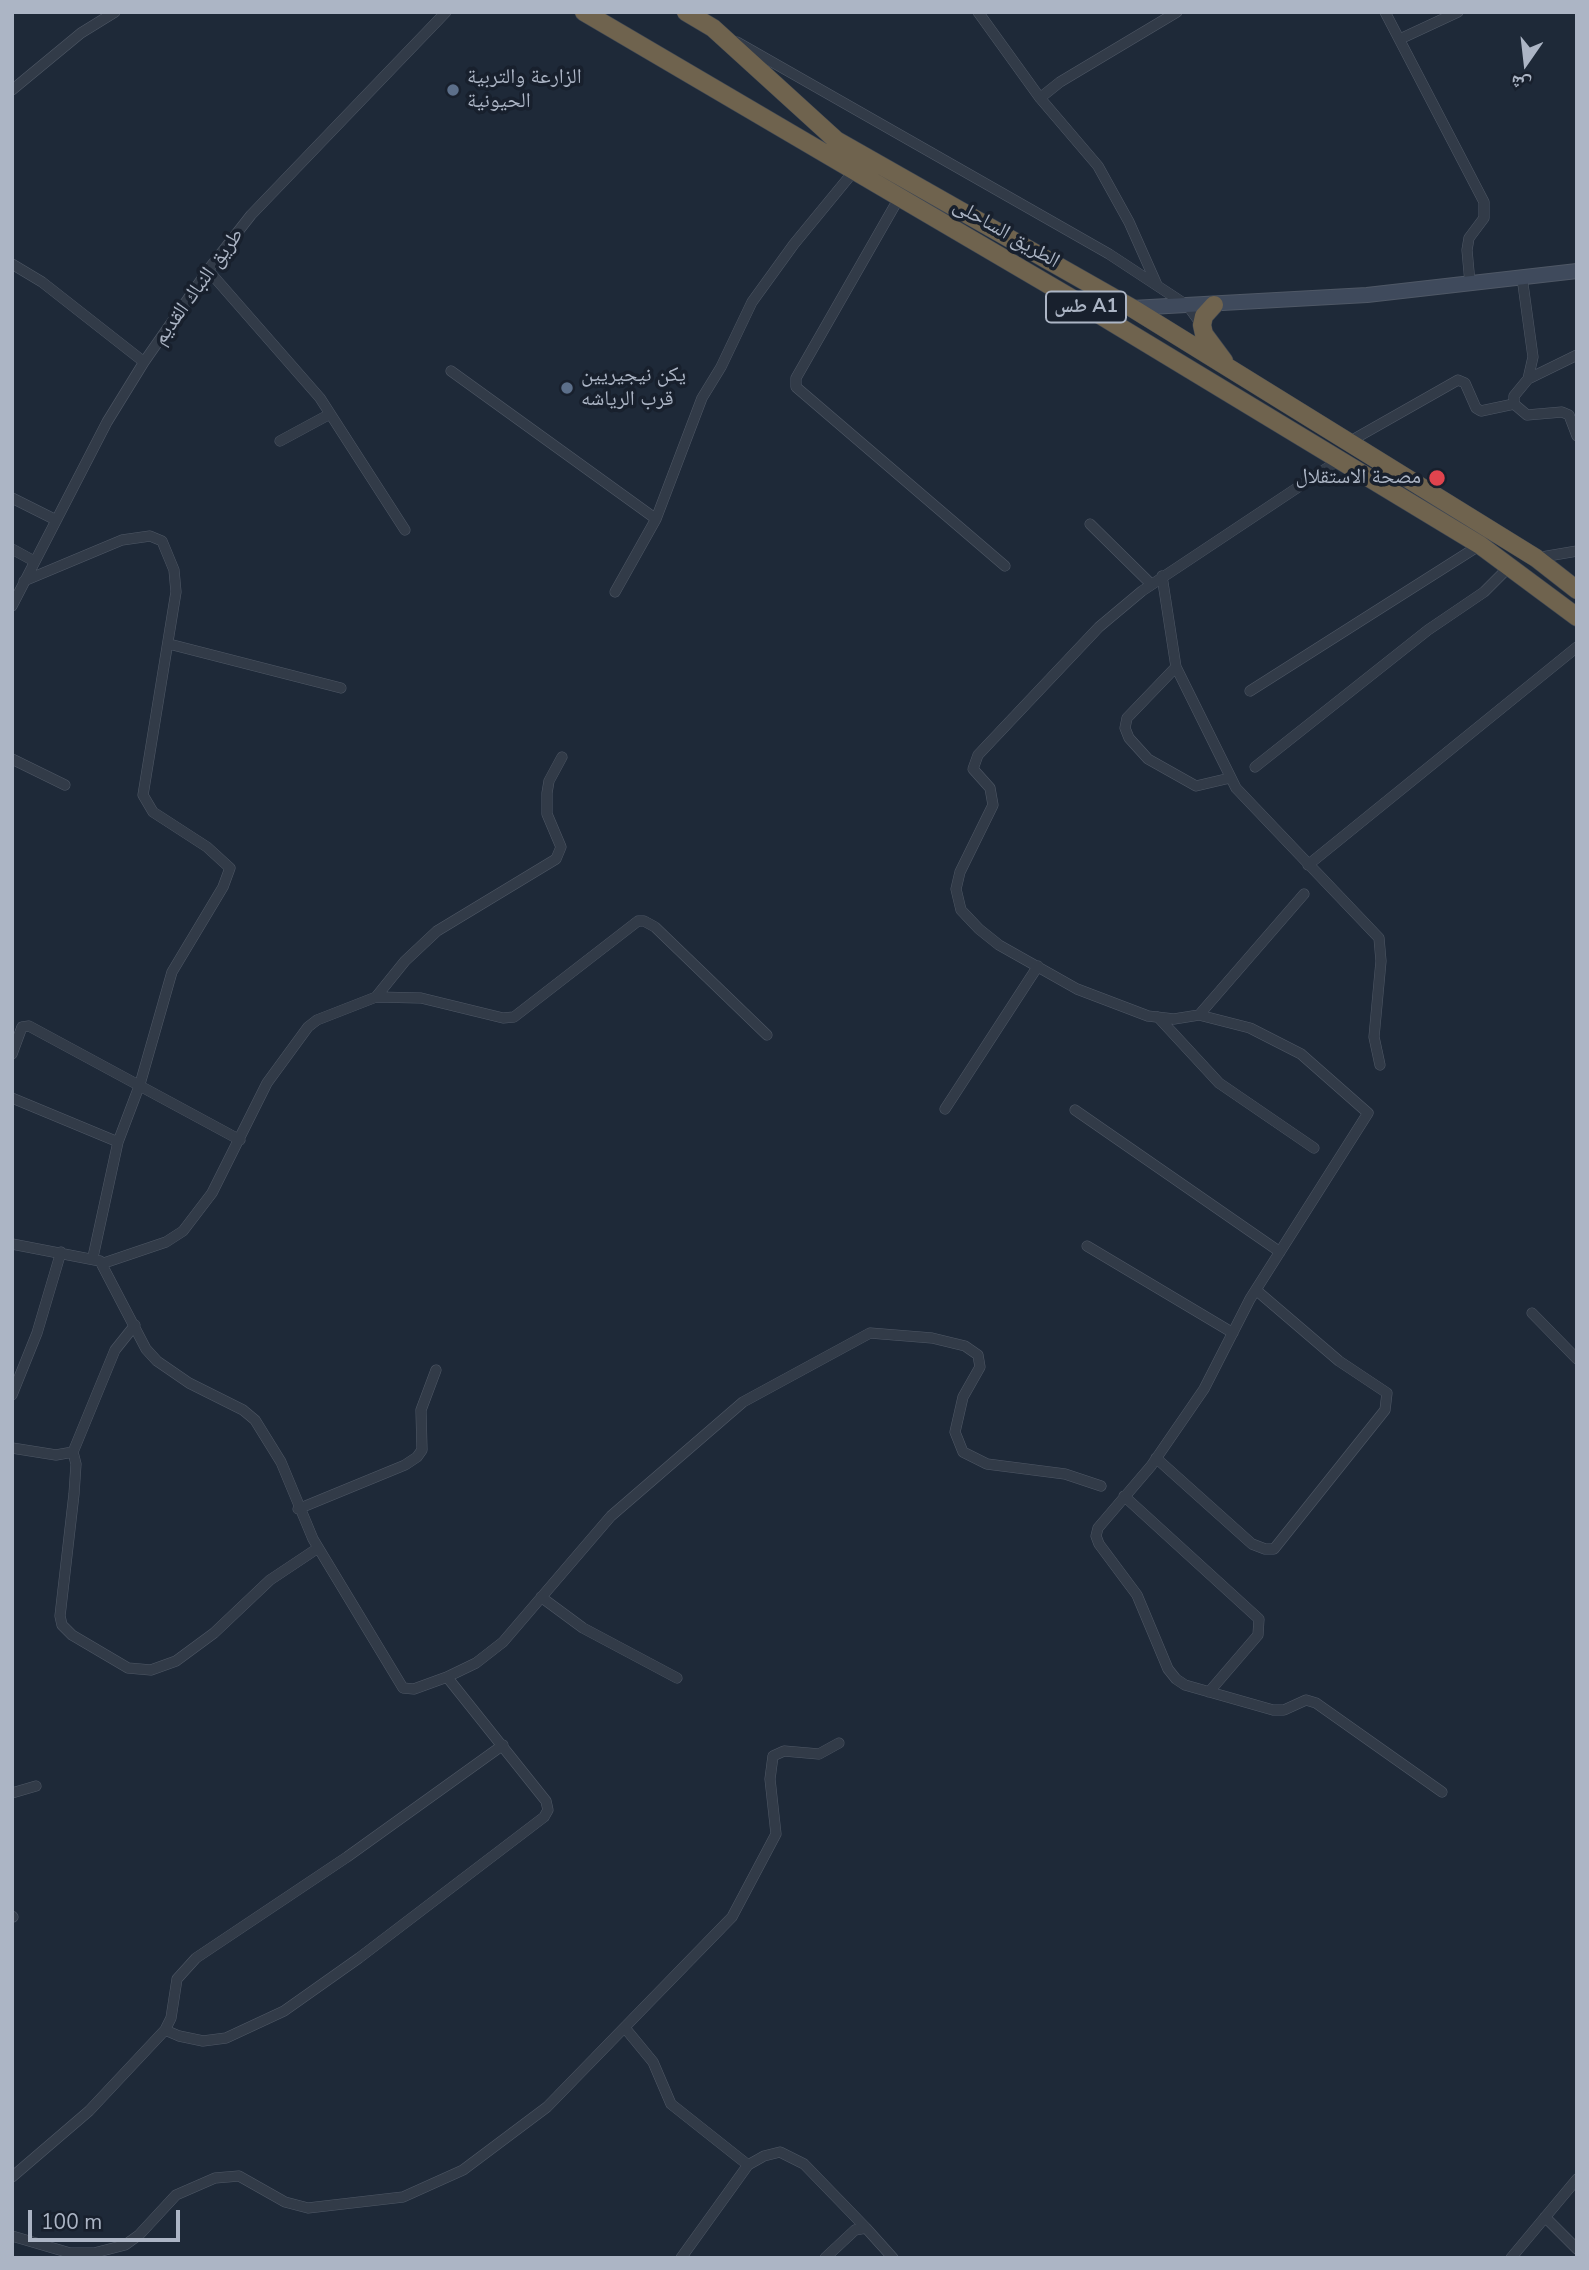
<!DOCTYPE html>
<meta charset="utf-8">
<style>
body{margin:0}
#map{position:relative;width:1589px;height:2270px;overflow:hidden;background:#1e2938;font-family:"Nunito Sans","Noto Naskh Arabic",sans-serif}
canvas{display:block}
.frame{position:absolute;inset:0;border:14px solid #acb5c5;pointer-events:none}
.north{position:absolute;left:1491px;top:28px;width:70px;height:70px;-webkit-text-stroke:5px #18202d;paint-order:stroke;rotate:194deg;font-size:19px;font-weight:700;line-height:28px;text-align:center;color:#acb5c5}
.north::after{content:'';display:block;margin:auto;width:24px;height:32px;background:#acb5c5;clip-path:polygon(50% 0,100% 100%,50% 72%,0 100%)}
.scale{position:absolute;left:28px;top:2210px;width:152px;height:32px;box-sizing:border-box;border:4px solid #acb5c5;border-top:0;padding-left:9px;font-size:21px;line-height:24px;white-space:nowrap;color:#acb5c5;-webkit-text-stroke:5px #18202d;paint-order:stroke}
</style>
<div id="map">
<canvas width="1589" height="2270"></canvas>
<div class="frame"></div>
<div class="north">ش</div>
<div class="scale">100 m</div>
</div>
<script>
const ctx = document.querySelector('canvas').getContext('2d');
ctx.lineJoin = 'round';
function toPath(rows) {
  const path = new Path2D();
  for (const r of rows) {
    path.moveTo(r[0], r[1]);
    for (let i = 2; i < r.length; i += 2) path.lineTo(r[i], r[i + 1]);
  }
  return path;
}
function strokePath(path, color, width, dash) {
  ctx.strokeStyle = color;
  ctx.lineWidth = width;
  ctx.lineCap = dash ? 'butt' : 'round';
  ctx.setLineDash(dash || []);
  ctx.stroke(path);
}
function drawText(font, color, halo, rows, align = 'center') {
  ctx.font = font + ' "Nunito Sans","Noto Naskh Arabic",sans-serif';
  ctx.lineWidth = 7;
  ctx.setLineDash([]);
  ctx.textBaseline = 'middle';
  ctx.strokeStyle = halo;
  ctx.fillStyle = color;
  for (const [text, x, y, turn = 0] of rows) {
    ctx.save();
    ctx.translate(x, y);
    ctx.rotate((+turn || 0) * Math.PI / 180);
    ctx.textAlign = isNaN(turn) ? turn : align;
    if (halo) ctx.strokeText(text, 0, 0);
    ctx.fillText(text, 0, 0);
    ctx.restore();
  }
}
const street = toPath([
 [978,12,1040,98,1098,166,1129,222,1157,285],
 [1385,12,1484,202,1484,218,1469,238,1467,250,1470,283],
 [1400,39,1458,12],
 [737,42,1109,254,1188,306,1201,324],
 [12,90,81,33,115,12],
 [1040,98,1060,82,1177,12],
 [899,198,796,378,796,387,1005,566],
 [12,264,42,282,144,362],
 [208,270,320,398,405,530],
 [1522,277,1533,357,1528,379,1514,396,1514,404,1527,415,1562,412,1569,415,1577,436],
 [451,371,656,519],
 [1528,379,1577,355],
 [280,441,330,414],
 [1347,443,1458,380,1465,383,1476,408,1481,411,1514,404],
 [1339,460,1142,591,1099,627,978,755,973,769,990,788,993,805,960,872,956,889,961,910,979,929,999,945,1077,989,1148,1016,1174,1019,1199,1015,1250,1028,1301,1054,1368,1113,1250,1299,1204,1389,1151,1466,1098,1528,1096,1536,1099,1544,1137,1595,1168,1669,1176,1679,1185,1685,1273,1710,1284,1710,1306,1700,1316,1703,1442,1792],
 [12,498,54,519],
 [1090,524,1151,584],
 [12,549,34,561],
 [1536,558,1577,551],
 [1162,576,1176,667,1236,788,1379,938,1381,961,1374,1037,1380,1065],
 [24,581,122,540,150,536,162,541,174,570,176,592,143,795,153,812,207,847,230,868,223,887,172,972,140,1084,118,1142,93,1257],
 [615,592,656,519,702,398,721,367,752,302,794,244,854,171],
 [12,606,107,422,144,362,208,270,251,215,446,12],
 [169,644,341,688],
 [1176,667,1127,718,1125,728,1129,738,1148,759,1196,786,1230,778],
 [1250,691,1480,545],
 [12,759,65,785],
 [1255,767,1428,630,1484,592,1510,566],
 [1308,865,1577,647],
 [376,997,405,961,437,931,556,859,561,847,547,814,547,793,549,781,562,757],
 [1199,1015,1304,894],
 [1158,1017,1219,1083,1314,1148],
 [12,1054,22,1027,29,1026,240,1140],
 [12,1098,118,1142],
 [945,1109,1038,966],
 [1075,1110,1280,1252],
 [12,1244,100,1261,146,1349,157,1361,189,1383,243,1410,255,1420,281,1462,313,1539,403,1688,414,1689,447,1677,546,1801,548,1810,544,1817,359,1958,284,2011,226,2038,203,2041,179,2036,165,2030],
 [1087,1246,1233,1333],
 [104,1263,166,1242,183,1231,212,1193,267,1083,308,1027,317,1020,376,997,421,998,503,1018,514,1017,638,921,644,921,655,927,767,1035],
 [1532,1313,1577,1359],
 [12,1395,37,1333,61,1252],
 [12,1448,56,1455,73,1452,115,1350,135,1325],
 [73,1452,76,1464,74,1494,60,1616,62,1625,72,1635,128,1668,151,1670,176,1661,214,1633,270,1580,318,1548],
 [1156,1458,1252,1544,1265,1549,1274,1549,1385,1410,1387,1393,1339,1361,1256,1290],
 [1124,1496,1259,1619,1258,1635,1209,1692],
 [298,1509,405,1465,417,1457,422,1450,421,1410,436,1370],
 [541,1597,583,1628,677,1678],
 [447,1677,476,1663,503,1642,611,1516,743,1402,870,1333,932,1338,965,1346,978,1355,980,1367,963,1397,955,1432,963,1452,987,1464,1065,1474,1101,1486],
 [12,1793,36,1786],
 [12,1916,13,1917],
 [625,2028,653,2062,671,2104,748,2165],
 [12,2177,89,2111,165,2030,171,2018,177,1979,196,1958,347,1857,503,1745],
 [1545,2217,1577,2249],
 [12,2236,70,2253,94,2253,125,2245,139,2235,176,2195,215,2178,239,2176,285,2202,308,2208,403,2197,463,2170,547,2107,732,1917,776,1834,770,1779,773,1756,784,1751,819,1754,839,1743],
 [681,2258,748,2165,764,2156,780,2152,804,2164,866,2228],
 [825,2258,855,2230,866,2228,893,2258],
 [1511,2258,1577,2179]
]);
const secondary = toPath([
 [1132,308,1367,295,1577,271]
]);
const highway = toPath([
 [584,12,1090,309,1480,545,1577,617],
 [686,12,713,28,836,140,1132,308,1536,558,1577,590],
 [1214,305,1204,316,1202,325,1204,334,1224,361]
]);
const markers = [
 [453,90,7,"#5c6f8a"],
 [567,388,7,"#5c6f8a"],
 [1437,478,9,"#e0444e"]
];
const shields = [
 [1086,307,80]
];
const shieldNames = [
 ["طس A1",1086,307]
];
const poiNames = [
 ["الزارعة والتربية",467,78],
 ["الحيونية",467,102],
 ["يكن نيجيريين",581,376],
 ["قرب الرياشه",581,400],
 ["مصحة الاستقلال",1421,478,"right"]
];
const streetNames = [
 ["الطريق الساحلى",1006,234,30],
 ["طريق النباك القديم",199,287,-54]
];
strokePath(street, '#4f5866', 11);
strokePath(secondary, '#4f5866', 16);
strokePath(highway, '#3c4553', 19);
strokePath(street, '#323b48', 10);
strokePath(secondary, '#3f4a5c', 14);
strokePath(highway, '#6f634e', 18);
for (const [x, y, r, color] of markers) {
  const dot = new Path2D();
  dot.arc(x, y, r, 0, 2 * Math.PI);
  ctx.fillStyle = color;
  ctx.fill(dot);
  strokePath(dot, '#18202d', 2.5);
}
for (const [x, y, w] of shields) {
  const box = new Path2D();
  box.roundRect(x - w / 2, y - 15.5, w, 31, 5);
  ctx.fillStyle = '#18202d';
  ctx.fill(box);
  strokePath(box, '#acb5c5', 2);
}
drawText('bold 19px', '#acb5c5', null, shieldNames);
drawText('21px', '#acb5c5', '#18202d', poiNames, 'left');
drawText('21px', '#acb5c5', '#18202d', streetNames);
</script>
